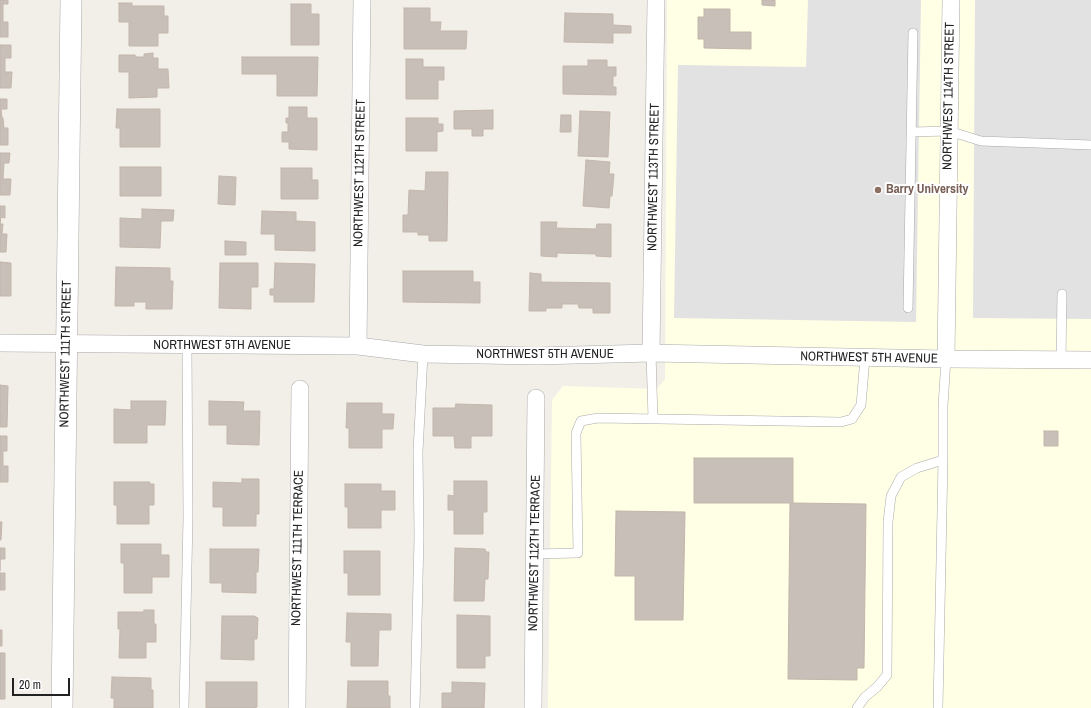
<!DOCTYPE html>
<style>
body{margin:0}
#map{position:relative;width:1091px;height:708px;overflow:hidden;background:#f2efe9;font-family:"Archivo Narrow",sans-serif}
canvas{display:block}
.scale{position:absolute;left:12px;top:678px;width:58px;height:18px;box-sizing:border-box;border:2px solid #222;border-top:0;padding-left:5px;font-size:12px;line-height:14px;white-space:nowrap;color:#222;-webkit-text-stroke:3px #fff;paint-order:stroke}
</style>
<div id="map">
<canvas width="1091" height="708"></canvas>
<div class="scale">20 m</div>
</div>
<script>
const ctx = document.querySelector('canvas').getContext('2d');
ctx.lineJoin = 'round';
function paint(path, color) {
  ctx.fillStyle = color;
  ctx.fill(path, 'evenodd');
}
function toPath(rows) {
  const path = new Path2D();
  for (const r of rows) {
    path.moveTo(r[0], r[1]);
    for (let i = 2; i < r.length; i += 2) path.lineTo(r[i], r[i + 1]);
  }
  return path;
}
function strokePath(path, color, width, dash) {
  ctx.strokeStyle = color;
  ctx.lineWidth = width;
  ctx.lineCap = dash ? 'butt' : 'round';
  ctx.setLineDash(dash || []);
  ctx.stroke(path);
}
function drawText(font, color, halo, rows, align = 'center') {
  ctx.font = font + ' "Archivo Narrow",sans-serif';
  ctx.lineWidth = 4;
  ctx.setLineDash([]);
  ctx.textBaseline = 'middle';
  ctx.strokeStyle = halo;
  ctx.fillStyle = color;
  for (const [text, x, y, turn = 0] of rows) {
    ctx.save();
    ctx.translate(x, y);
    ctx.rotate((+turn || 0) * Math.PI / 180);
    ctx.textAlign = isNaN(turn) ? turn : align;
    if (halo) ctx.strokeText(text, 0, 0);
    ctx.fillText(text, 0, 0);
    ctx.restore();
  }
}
const education = toPath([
 [667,0,1091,0,1091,708,548,708,552,400,563,386,657,389,665,379]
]);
const parking = toPath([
 [808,0,921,0,916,322,674,318,678,65,806,67],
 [975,0,1091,0,1091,319,973,318]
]);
const building = toPath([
 [0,0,8,0,8,4,3,4,3,22,8,22,8,37,0,37,0,0],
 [762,0,775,0,775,6,762,5,762,0],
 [119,3,132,3,132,6,164,6,164,16,168,16,168,33,158,33,158,46,129,46,129,22,119,22,119,3],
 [291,4,311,4,311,14,319,14,319,45,291,45,291,4],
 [404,8,430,8,430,22,441,22,440,31,467,31,466,49,404,49,404,8],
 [704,9,730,9,730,32,751,32,751,49,704,48,704,39,698,39,698,17,704,17,704,9],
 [565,13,613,14,613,25,631,26,631,33,613,33,613,43,564,42,565,13],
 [0,45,11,45,11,58,5,58,5,72,12,72,11,88,0,88,0,45],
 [153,53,153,58,158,58,158,69,168,69,169,88,157,88,157,97,129,98,129,72,119,72,119,55,135,55,136,57,144,57,144,54,153,53],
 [242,57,318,57,317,96,277,96,277,74,242,74,242,57],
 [406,59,423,59,423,67,444,67,444,80,438,80,438,99,406,99,406,59],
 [588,60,607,60,607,67,616,67,616,76,613,76,613,87,616,87,616,95,563,94,563,66,588,66,588,60],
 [0,99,7,99,7,109,1,109,2,117,3,118,4,128,8,128,8,145,0,145,0,99],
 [289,107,307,107,307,118,317,118,317,150,289,149,289,142,282,142,282,132,288,132,288,123,286,123,286,118,289,118,289,107],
 [117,109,160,109,160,147,120,147,120,128,116,128,117,109],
 [493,110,493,129,483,129,483,136,472,136,472,129,454,129,454,111,493,110],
 [580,111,610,112,608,157,578,156,580,111],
 [561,115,571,115,571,132,560,132,561,115],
 [406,118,438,118,438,124,443,124,443,131,437,132,437,151,406,151,406,118],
 [0,153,10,153,9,163,4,163,3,179,11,179,10,195,0,195,0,153],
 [586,160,610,162,609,174,614,174,612,196,610,196,609,208,583,206,586,160],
 [120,167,161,167,161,196,120,196,120,167],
 [281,168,312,168,312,180,318,180,318,199,281,199,281,168],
 [426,172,448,172,447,241,429,241,429,235,418,235,418,232,403,232,403,215,408,215,409,190,425,191,426,172],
 [219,176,236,177,235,205,218,204,219,176],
 [0,206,5,206,5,218,1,217,0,224,3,224,2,234,7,234,6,252,0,252,0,206],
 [142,209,174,210,173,221,161,221,160,248,120,247,120,218,142,219,142,209],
 [262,211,296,212,296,221,315,222,315,251,275,250,275,234,261,234,262,211],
 [541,222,557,222,556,228,596,229,597,224,611,224,611,257,596,256,596,254,557,253,557,257,541,256,541,222],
 [225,241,246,242,246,255,225,255,225,241],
 [0,262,11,263,11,296,0,296,0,262],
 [220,263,258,263,258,287,251,287,251,309,219,308,220,263],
 [275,263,315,264,314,302,274,302,274,295,270,295,270,289,274,289,275,263],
 [116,267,170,268,170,281,173,281,172,309,146,309,146,302,134,302,134,306,115,306,116,267],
 [403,271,473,271,473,282,480,282,480,303,403,302,403,271],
 [530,273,541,274,541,282,610,283,610,313,593,313,593,308,579,308,578,304,562,304,562,308,546,308,546,311,529,311,530,273],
 [0,385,8,386,7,427,0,427,0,385],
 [131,401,166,401,165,425,147,425,147,443,114,443,114,409,131,410,131,401],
 [209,401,244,402,243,411,260,411,259,445,227,444,227,425,209,425,209,401],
 [347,403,382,403,382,414,394,414,393,429,382,429,382,448,349,448,349,428,346,428,347,403],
 [456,404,492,405,492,436,471,436,471,448,455,448,454,436,433,436,433,408,455,408,456,404],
 [1044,431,1058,431,1058,446,1044,446,1044,431],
 [0,436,7,436,7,451,3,451,3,466,8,466,8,482,0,482,0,436],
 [694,458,793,458,793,503,866,504,864,668,857,668,857,680,788,679,790,503,694,503,694,458],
 [242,479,259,479,259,514,256,514,256,526,223,526,223,507,213,507,213,482,242,483,242,479],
 [454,481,487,481,487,512,483,512,483,534,454,534,454,510,448,510,448,495,454,496,454,481],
 [114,482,150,482,149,484,154,484,154,505,149,505,149,524,117,524,117,505,114,505,114,482],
 [345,484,381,484,381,491,395,491,395,510,381,510,381,528,348,528,348,507,345,507,345,484],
 [616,511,685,512,683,620,635,620,635,576,615,576,616,511],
 [0,522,2,522,1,540,0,540,0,522],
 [121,544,161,544,161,555,169,555,169,577,152,577,152,593,124,593,124,563,121,563,121,544],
 [0,548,5,548,5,559,0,559,0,571,0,548],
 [455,548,485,549,486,552,489,552,488,579,485,579,484,601,454,601,455,548],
 [210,549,259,549,258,572,256,572,256,593,222,592,222,583,210,583,210,549],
 [344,551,380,551,380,595,348,595,348,573,344,573,344,551],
 [0,573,5,573,5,590,0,590,0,573],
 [144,610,154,610,154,624,156,624,156,642,146,642,146,658,119,658,120,629,118,629,118,612,144,612,144,610],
 [347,613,391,614,391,630,379,630,378,666,351,666,351,642,346,642,347,613],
 [457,615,490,616,490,656,485,656,485,668,457,668,457,615],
 [222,616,254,616,258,618,257,639,254,639,254,660,221,659,222,616],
 [0,630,2,630,2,646,0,646,0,630],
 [0,653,5,653,5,699,0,699,0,653],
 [112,677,151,678,151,690,153,690,153,708,114,708,114,698,111,698,112,677],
 [348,681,388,681,388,696,390,696,390,708,347,708,348,681],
 [206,682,257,682,257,707,254,708,206,708,206,682],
 [452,682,485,683,484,708,442,708,442,693,452,693,452,682]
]);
const service = toPath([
 [911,132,949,131,981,141,1091,145],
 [908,308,913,33],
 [651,353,653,419],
 [1061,360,1062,294],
 [535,554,578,553,576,433,581,421,598,418,841,422,852,419,861,405,865,358],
 [184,708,188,518,187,346],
 [415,708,419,537,418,452,423,354],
 [857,708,865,697,877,687,887,675,888,522,891,496,901,477,917,468,943,460],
 [938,708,943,460,943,406,946,359]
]);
const minor = toPath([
 [0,343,358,346,423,354,537,356,651,353,946,359,1091,360],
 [358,346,362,0],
 [651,353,656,0],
 [946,359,951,0],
 [297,708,300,389],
 [533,708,536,398]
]);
const tertiary = toPath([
 [62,708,71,0]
]);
const markers = [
 [878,190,4,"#8d6e63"]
];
const streetNames = [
 ["NORTHWEST 114TH STREET",949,96,-89],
 ["NORTHWEST 112TH STREET",360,173,-89],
 ["NORTHWEST 113TH STREET",654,177,-89],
 ["NORTHWEST 5TH AVENUE",222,346],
 ["NORTHWEST 111TH STREET",66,354,-89],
 ["NORTHWEST 5TH AVENUE",545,355],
 ["NORTHWEST 5TH AVENUE",869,358,1],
 ["NORTHWEST 111TH TERRACE",298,548,-89],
 ["NORTHWEST 112TH TERRACE",535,553,-89]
];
const educationNames = [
 ["Barry University",886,190]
];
paint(education, '#ffffe5');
paint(parking, '#e2e2e2');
paint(building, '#c7bfb8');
strokePath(building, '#c4b6ab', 1);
strokePath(service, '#a9a9a9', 10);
strokePath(minor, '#a9a9a9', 18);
strokePath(tertiary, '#a9a9a9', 22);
strokePath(service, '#fff', 9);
strokePath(minor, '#fff', 17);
strokePath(tertiary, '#fff', 21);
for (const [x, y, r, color] of markers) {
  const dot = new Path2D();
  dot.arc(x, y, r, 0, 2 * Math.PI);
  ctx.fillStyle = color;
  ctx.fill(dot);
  strokePath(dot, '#fff', 1.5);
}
drawText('13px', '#222', '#fff', streetNames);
drawText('bold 13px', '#785e54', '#fff', educationNames, 'left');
</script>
